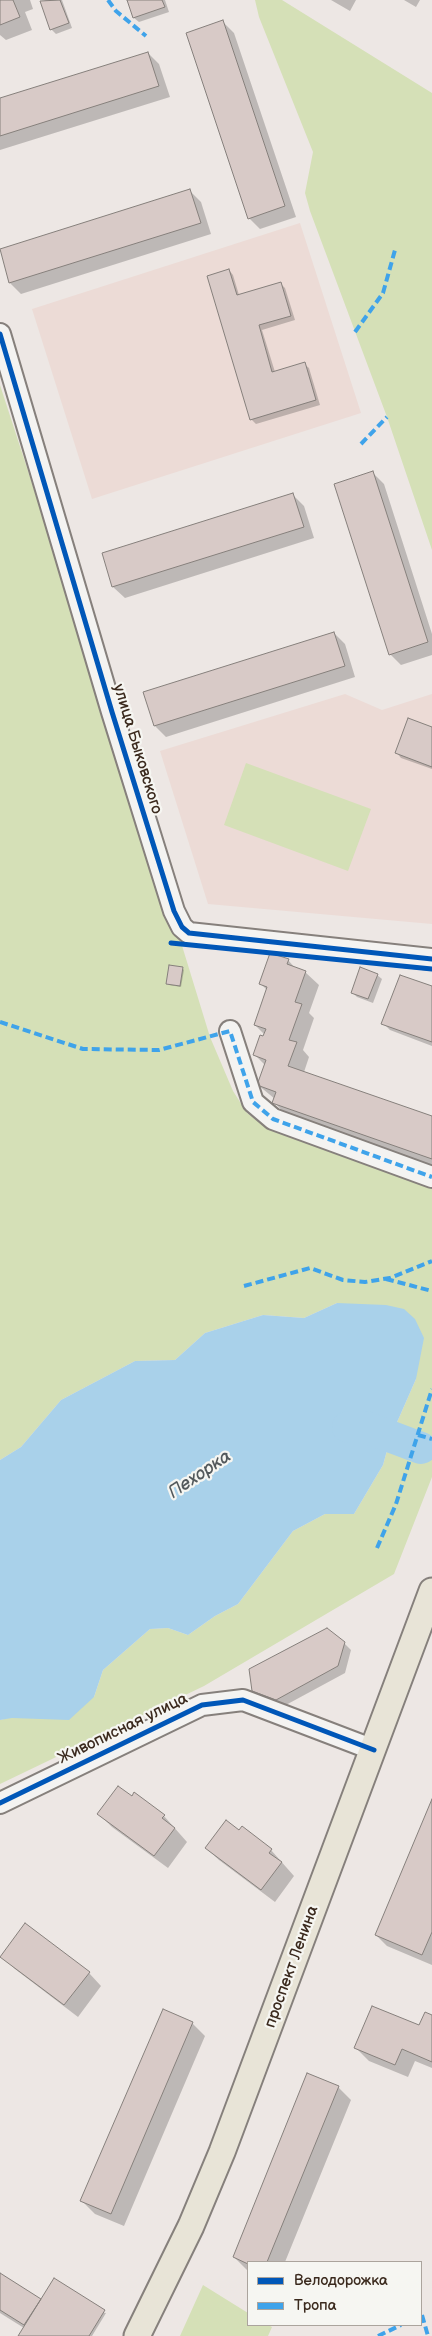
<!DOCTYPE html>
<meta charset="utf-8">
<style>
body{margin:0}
#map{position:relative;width:432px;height:2336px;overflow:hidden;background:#ede7e4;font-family:"Balsamiq Sans",sans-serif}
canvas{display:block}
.legend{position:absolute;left:247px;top:2261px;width:175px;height:65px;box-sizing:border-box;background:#f6f6f2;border:1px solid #aba49d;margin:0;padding:6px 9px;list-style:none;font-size:15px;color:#3b2a1e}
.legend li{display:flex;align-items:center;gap:10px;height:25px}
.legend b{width:25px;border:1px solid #aba49d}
</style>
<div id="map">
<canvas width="432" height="2336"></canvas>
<ul class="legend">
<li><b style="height:6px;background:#0057b8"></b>Велодорожка</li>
<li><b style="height:6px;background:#3fa3ea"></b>Тропа</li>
</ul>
</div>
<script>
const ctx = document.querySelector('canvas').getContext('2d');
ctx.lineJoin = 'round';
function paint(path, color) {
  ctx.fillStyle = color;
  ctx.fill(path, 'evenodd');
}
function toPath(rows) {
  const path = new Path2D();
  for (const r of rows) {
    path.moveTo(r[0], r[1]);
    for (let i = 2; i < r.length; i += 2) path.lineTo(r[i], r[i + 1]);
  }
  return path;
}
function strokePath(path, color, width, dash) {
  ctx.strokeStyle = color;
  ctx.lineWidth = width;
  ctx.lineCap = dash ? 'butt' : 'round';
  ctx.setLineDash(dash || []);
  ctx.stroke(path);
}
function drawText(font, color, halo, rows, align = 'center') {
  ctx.font = font + ' "Balsamiq Sans",sans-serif';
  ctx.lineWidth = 4.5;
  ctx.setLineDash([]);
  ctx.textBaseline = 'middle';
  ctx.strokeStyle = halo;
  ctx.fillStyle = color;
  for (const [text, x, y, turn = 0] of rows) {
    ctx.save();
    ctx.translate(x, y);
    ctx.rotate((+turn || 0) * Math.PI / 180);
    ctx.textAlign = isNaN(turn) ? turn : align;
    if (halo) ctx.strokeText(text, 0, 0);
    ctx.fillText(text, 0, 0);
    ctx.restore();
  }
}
const built = toPath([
 [300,223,361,413,92,499,32,309],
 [345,694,382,710,432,694,432,924,208,904,160,751]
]);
const green = toPath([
 [255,0,282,0,432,93,432,550,387,417,310,211,305,193,313,152,259,17],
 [0,385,172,913,210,1037,233,1091,247,1113,270,1130,432,1189,432,1477,394,1574,204,1686,0,1784,0,1720,94,1697,103,1670,150,1629,168,1628,188,1635,215,1616,238,1604,293,1531,325,1514,354,1514,383,1465,391,1436,416,1379,337,1303,304,1318,263,1315,205,1333,175,1360,135,1361,61,1400,21,1447,0,1460],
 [246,763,371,809,348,871,224,825],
 [203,2285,248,2313,248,2325,268,2325,272,2327,268,2336,180,2336]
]);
const water = toPath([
 [337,1303,386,1305,404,1309,415,1319,424,1338,416,1379,391,1436,383,1465,354,1514,325,1514,293,1531,238,1604,215,1616,188,1635,168,1628,150,1629,103,1670,94,1697,69,1720,12,1718,0,1720,0,1460,21,1447,61,1400,135,1361,175,1360,205,1333,263,1315,304,1318]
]);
const shadow = toPath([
 [0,0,30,0,33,9,25,12,32,30,6,40,0,35],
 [46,0,62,0,72,28,56,34,51,29,41,2],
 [128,0,165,0,169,12,139,22,134,18],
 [331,0,356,0,350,11],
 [404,0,420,0,416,7],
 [223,22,234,33,296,217,260,229,249,218],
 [148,53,159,64,170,97,0,150,0,100],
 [190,191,201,202,211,234,21,294,10,283],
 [229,270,233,275,239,295,280,283,285,288,295,320,262,330,275,372,304,364,309,368,320,405,256,424,251,419],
 [373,473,384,484,432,634,432,655,401,665,390,654],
 [293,495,304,506,314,538,125,598,113,587,103,554],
 [334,633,345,644,355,677,166,737,155,726],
 [432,729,432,769,401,758,397,753],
 [288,960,296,969,305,972,319,985,309,1013,314,1018,303,1050,309,1057,304,1072,432,1118,432,1167,287,1116,274,1102,275,1099,258,1085,265,1065,255,1055,265,1035,255,1025,267,990,261,984],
 [182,968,184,970,181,987,169,985,167,983],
 [377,975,382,979,373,1003,357,997,352,992],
 [432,988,432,1046,390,1030,383,1023],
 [344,1643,351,1650,345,1673,284,1706,260,1697,253,1690],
 [432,1802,432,1965,387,1946,376,1935],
 [99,1814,164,1816,187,1842,168,1868,112,1827],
 [239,1831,271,1850,294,1876,275,1902,219,1860,206,1848],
 [2,1956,89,1973,101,1986,78,2017,15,1969],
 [432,2016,432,2068,415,2061,408,2077,369,2061,356,2048,420,2027],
 [192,2023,205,2036,124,2226,95,2214,82,2201],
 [338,2087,351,2100,285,2262,248,2262,247,2270,234,2257],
 [0,2274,40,2300,106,2313,92,2336,19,2336,24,2328,0,2313]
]);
const river = toPath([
 [348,1427,365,1427,421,1448]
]);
const building = toPath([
 [0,0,13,0,20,17,0,25,0,0],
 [60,0,69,23,50,30,40,1,60,0],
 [127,0,162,0,165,7,133,18,127,0],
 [223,20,285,206,248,219,186,33,223,20],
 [148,52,159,86,0,136,0,98,148,52],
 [190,189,201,223,9,283,0,249,190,189],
 [229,269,237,295,281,282,291,316,259,325,272,372,305,362,316,400,250,420,207,276,229,269],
 [373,471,428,642,389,655,334,484,373,471],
 [293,493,304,527,112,587,102,553,293,493],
 [334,632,345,666,154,726,143,692,334,632],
 [408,718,432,727,432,767,395,753,408,718],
 [270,953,289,959,287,964,306,971,295,1002,302,1004,289,1040,297,1042,288,1066,432,1116,432,1159,272,1103,276,1092,257,1085,266,1060,253,1055,260,1035,263,1036,266,1029,254,1025,267,987,259,984,270,953],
 [169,965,183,967,180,986,166,984,169,965],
 [360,967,378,974,368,999,351,993,360,967],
 [400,975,432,986,432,1042,381,1024,400,975],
 [327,1628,345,1642,338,1666,276,1700,252,1691,249,1669,327,1628],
 [118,1786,132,1796,134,1792,165,1815,162,1818,175,1828,154,1856,97,1814,118,1786],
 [432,1799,432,1932,422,1955,375,1935,432,1799],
 [226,1820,239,1830,242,1826,272,1849,269,1853,282,1862,261,1890,205,1848,226,1820],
 [25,1923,90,1972,64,2005,0,1957,25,1923],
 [372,2006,419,2025,425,2012,432,2015,432,2062,402,2049,395,2065,354,2048,372,2006],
 [163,2009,193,2022,111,2214,80,2201,163,2009],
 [307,2073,339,2086,267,2262,248,2264,233,2257,307,2073],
 [0,2273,41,2299,24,2325,0,2310,0,2273],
 [54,2278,105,2310,89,2336,18,2336,54,2278]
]);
const minor = toPath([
 [0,334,112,712,174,911,182,927,189,933,432,959],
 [230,1031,253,1102,273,1119,432,1177],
 [0,1803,202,1705,243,1700,374,1750]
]);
const major = toPath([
 [137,2336,191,2226,222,2152,432,1591]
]);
const quiet = toPath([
 [108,0,116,11,146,36],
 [355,332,383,293,395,250],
 [361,444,387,417],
 [0,1022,83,1049,159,1050,230,1031,253,1102,273,1119,432,1177],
 [386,1279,432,1291],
 [244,1286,310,1268,343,1280,365,1282,390,1278,432,1261],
 [418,1435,432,1439],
 [377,1548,396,1504,432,1389],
 [422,2315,428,2336],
 [378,2336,401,2325]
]);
const cycleway = toPath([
 [0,334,112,712,174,911,182,927,189,933,432,959],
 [171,943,432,969],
 [0,1803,202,1705,243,1700,374,1750]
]);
const streetNames = [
 ["улица Быковского",137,749,73],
 ["Живописная улица",123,1729,-26],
 ["проспект Ленина",292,1967,-70]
];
const waterNames = [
 ["Пехорка",200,1475,-34]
];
paint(built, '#ecdbd6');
paint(green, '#d5e0b7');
paint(water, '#a9d1ea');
paint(shadow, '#0003');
strokePath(river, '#a9d1ea', 32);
paint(building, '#d8cac7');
strokePath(building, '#86807c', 1);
strokePath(minor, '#86807c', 24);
strokePath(major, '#86807c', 29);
strokePath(minor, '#f4f3f1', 20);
strokePath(major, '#e8e4d7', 25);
strokePath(quiet, '#3fa3ea', 4, [8, 4]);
strokePath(cycleway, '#0057b8', 5);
drawText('16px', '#3b2a1e', '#f6f6f2', streetNames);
drawText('italic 18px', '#53595c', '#f6f6f2', waterNames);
</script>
